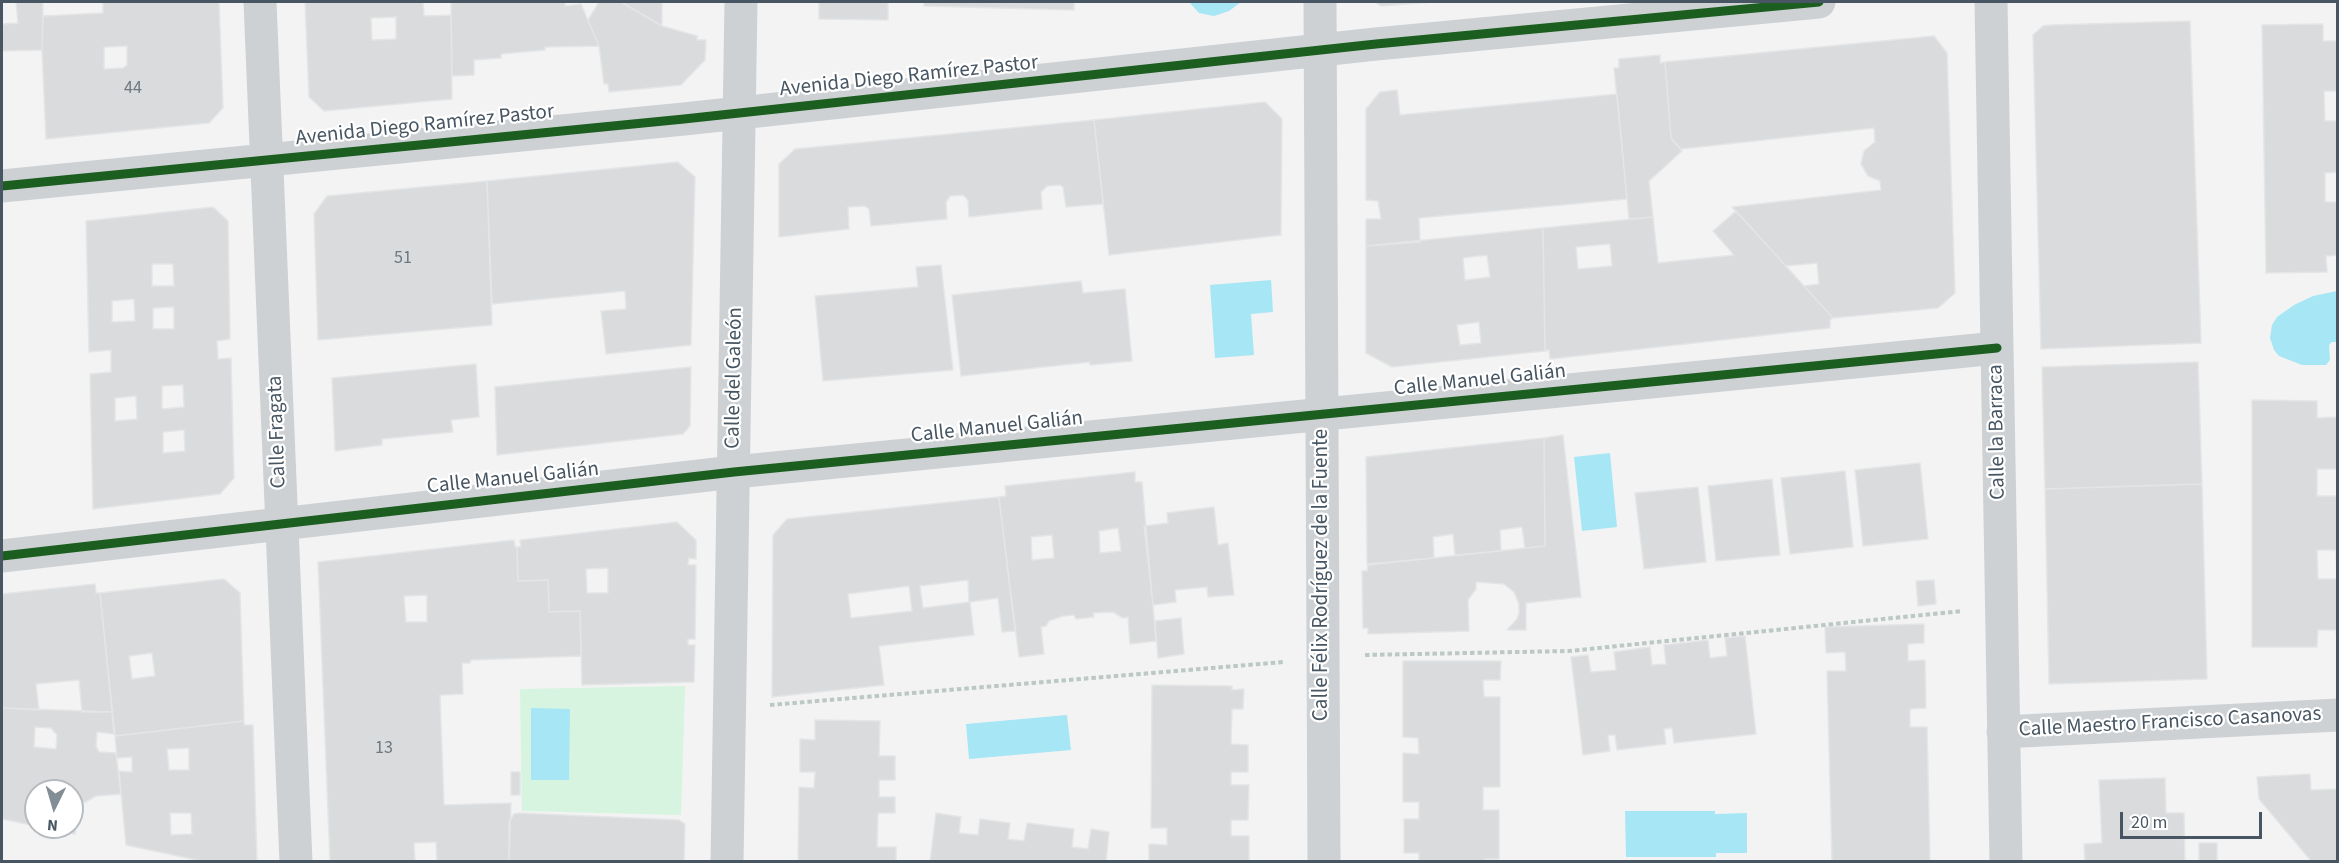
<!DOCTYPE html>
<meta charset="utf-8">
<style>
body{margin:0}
#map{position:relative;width:2339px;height:863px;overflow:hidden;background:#f3f3f3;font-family:"Source Sans 3",sans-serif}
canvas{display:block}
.frame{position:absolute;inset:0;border:3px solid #475662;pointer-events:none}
.north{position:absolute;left:24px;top:779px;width:60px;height:60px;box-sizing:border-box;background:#fff;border:2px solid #b5bbc0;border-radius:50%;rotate:185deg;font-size:16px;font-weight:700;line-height:24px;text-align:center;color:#475662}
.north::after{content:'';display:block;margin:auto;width:21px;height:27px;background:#838d95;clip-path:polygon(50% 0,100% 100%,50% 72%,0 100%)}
.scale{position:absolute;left:2120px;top:812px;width:142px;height:27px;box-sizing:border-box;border:3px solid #475662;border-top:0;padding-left:8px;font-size:18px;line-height:21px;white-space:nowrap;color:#475662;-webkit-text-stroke:4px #fff;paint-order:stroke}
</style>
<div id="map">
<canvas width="2339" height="863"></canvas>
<div class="frame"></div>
<div class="north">N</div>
<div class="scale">20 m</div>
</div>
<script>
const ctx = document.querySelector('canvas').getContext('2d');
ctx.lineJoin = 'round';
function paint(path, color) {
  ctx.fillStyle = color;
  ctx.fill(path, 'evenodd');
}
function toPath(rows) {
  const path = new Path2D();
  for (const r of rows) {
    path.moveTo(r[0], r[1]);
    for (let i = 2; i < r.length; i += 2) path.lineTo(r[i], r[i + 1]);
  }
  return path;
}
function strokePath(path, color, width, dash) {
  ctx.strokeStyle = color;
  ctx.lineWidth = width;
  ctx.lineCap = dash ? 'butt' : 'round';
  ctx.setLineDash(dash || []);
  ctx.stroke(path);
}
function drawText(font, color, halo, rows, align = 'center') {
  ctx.font = font + ' "Source Sans 3",sans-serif';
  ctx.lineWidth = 4.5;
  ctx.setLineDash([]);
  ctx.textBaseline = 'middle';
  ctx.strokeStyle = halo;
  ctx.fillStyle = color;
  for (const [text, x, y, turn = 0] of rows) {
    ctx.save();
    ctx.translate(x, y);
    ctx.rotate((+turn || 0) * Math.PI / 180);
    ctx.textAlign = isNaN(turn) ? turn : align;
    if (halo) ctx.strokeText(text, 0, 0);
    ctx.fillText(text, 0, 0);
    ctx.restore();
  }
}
const green = toPath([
 [685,686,681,815,522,811,520,689]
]);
const water = toPath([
 [1189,2,1241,2,1229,11,1214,16,1199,13],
 [1271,280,1273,312,1251,314,1254,355,1215,358,1210,285],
 [2337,291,2337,342,2332,342,2329,345,2330,360,2326,365,2302,365,2279,356,2274,350,2270,338,2272,325,2277,317,2294,305,2313,296],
 [1610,453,1617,527,1582,531,1574,457],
 [531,708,570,709,569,780,531,780],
 [1067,715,1071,750,969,759,966,724],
 [1625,811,1715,811,1715,814,1747,813,1747,853,1716,853,1716,857,1626,857]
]);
const building = toPath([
 [2,2,43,2,42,50,2,51,2,24,18,23,16,2,2,2],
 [103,2,219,2,223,108,209,123,46,139,42,50,43,16,103,13,103,2],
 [127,46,127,65,123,68,104,69,104,47,127,46],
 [305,2,423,2,424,16,451,15,452,99,324,111,309,97,305,2],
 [396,17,396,39,372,40,371,18,396,17],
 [451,2,565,2,565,6,581,4,599,46,545,47,545,50,501,54,501,58,474,60,474,75,452,76,451,2],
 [599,2,621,2,662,26,697,36,697,40,706,40,705,60,681,85,609,92,608,84,604,84,599,46,588,20,599,2],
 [621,2,662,2,662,26,655,22,621,2],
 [819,2,888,2,888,20,819,19,819,2],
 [924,2,1074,2,1074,10,924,6,924,2],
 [1375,2,1433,2,1381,6,1375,2],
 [2190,21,2201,343,2041,349,2033,35,2043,26,2051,25,2190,21],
 [2323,24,2323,41,2338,41,2338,91,2324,91,2325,121,2338,121,2338,172,2325,173,2325,202,2338,202,2338,255,2326,256,2327,272,2266,273,2262,25,2323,24],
 [1934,36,1947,53,1955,293,1938,308,1833,318,1804,286,1819,284,1817,263,1786,266,1732,207,1881,190,1880,181,1868,176,1861,164,1864,151,1875,142,1874,128,1681,149,1671,138,1665,62,1934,36],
 [1660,55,1660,63,1665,62,1671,138,1682,151,1649,181,1653,217,1629,219,1614,68,1619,68,1619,59,1660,55],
 [1397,90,1400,115,1617,94,1627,199,1419,218,1420,242,1366,246,1366,219,1381,219,1378,201,1366,200,1366,109,1380,92,1397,90],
 [1265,102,1282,119,1281,235,1109,255,1094,120,1265,102],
 [1094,120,1103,204,1066,207,1063,187,1060,185,1047,186,1041,192,1042,209,969,217,968,200,963,195,950,196,946,202,947,219,871,226,869,209,865,206,848,207,849,229,779,237,779,164,795,149,1094,120],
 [678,162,695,177,691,345,606,354,601,311,626,309,625,291,492,304,487,181,678,162],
 [487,181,492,325,318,340,314,214,327,196,487,181],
 [213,207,228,221,230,339,217,341,218,359,231,358,234,478,220,494,93,509,90,374,111,372,111,350,89,352,86,221,213,207],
 [152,264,173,264,174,286,152,286,152,264],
 [134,299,135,321,112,322,112,301,134,299],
 [174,307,174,329,153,329,153,308,174,307],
 [183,385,184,407,162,409,162,386,183,385],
 [136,396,137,419,115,421,115,398,136,396],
 [184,430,185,451,163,453,163,432,184,430],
 [1736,211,1833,318,1830,320,1830,328,1550,359,1549,350,1545,351,1543,228,1653,217,1658,263,1734,255,1713,231,1736,211],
 [1610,244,1612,266,1578,269,1576,247,1610,244],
 [1543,228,1545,351,1392,367,1366,353,1366,246,1543,228],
 [1487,255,1490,277,1465,280,1463,258,1487,255],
 [1479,322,1481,343,1460,345,1457,325,1479,322],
 [941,265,953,370,823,381,815,296,918,287,916,267,941,265],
 [1081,281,1083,293,1125,289,1132,361,1090,365,1090,362,961,376,952,295,1081,281],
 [2198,362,2202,484,2045,489,2042,367,2198,362],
 [476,364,479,417,451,420,453,432,382,439,382,445,335,451,332,378,476,364],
 [691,367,690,426,683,434,497,455,495,387,691,367],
 [2252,400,2317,401,2317,418,2337,417,2338,401,2338,648,2336,630,2318,630,2317,647,2252,647,2252,400],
 [2317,469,2337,469,2337,496,2317,496,2317,469],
 [2317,550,2336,550,2337,579,2318,579,2317,550],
 [1563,435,1581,597,1526,603,1526,630,1507,630,1517,619,1519,613,1519,604,1514,592,1504,584,1476,582,1476,589,1468,600,1469,631,1368,634,1368,628,1363,628,1362,571,1367,571,1368,565,1545,546,1544,438,1563,435],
 [1544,438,1545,546,1525,548,1522,527,1500,530,1501,551,1455,555,1453,534,1433,537,1434,558,1367,564,1366,457,1544,438],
 [1920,463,1928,539,1863,546,1855,470,1920,463],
 [1845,471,1853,547,1790,554,1781,478,1845,471],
 [1135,472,1135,482,1142,482,1156,641,1130,644,1128,617,1123,618,1113,612,1093,613,1094,617,1076,619,1074,615,1063,616,1049,621,1046,626,1041,627,1044,654,1019,657,1000,507,999,497,1006,496,1005,486,1135,472],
 [1118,528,1121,551,1100,553,1099,531,1118,528],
 [1052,535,1054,558,1032,560,1031,537,1052,535],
 [1772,479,1780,555,1716,561,1708,486,1772,479],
 [2202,484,2207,679,2049,684,2045,489,2202,484],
 [1698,487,1706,562,1644,569,1635,493,1698,487],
 [999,497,1015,631,1002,632,998,598,970,602,974,635,879,646,884,685,772,697,773,535,787,519,999,497],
 [968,580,969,602,923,608,920,586,968,580],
 [909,586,912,611,851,618,848,594,909,586],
 [1214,507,1218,545,1228,543,1234,595,1208,597,1207,587,1175,590,1176,602,1153,605,1144,526,1168,523,1167,513,1214,507],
 [677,522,696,540,696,559,689,558,688,565,696,565,695,639,688,639,688,645,695,645,694,682,582,685,580,611,549,612,548,580,518,581,517,547,521,547,520,540,677,522],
 [608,568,608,593,587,593,586,569,608,568],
 [514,540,515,547,517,547,518,581,548,580,549,612,580,611,581,656,471,660,470,663,462,663,463,694,440,695,444,805,511,803,509,862,437,862,436,842,414,843,415,862,330,862,318,562,514,540],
 [427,595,427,622,406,622,404,596,427,595],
 [224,579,240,593,244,721,115,736,100,593,224,579],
 [152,653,155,676,132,679,129,656,152,653],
 [1934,580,1936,604,1918,606,1916,581,1934,580],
 [95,584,96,593,100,593,112,712,82,712,79,680,36,684,39,710,2,708,2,594,95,584],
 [1181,618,1184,654,1158,658,1155,621,1181,618],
 [1924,624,1924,643,1908,644,1908,661,1925,660,1926,708,1910,709,1910,727,1927,727,1930,862,1832,862,1827,671,1846,671,1845,652,1826,653,1825,627,1924,624],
 [1745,636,1756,734,1674,743,1672,728,1664,729,1666,744,1617,750,1615,735,1608,735,1610,751,1583,755,1571,657,1588,655,1591,672,1616,670,1614,652,1650,647,1652,665,1666,664,1664,645,1708,640,1710,658,1727,656,1725,638,1745,636],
 [1403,661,1501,661,1500,680,1483,680,1484,697,1500,697,1500,787,1483,787,1483,810,1499,810,1499,859,1484,859,1484,862,1419,862,1419,853,1404,853,1404,819,1419,819,1419,802,1403,802,1403,753,1419,754,1418,738,1403,737,1403,661],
 [1152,685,1232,686,1232,690,1244,689,1243,709,1232,709,1231,744,1248,745,1248,772,1231,772,1231,785,1249,785,1248,820,1231,820,1231,836,1249,836,1249,862,1149,862,1149,844,1167,845,1167,828,1151,828,1152,685],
 [2,708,112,712,114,734,97,732,96,746,99,752,116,753,121,794,96,796,84,803,81,802,75,834,43,827,72,827,72,791,53,791,53,789,38,787,32,792,30,807,36,807,36,826,2,819,2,708],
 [35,727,51,728,57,735,56,749,34,747,35,727],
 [815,720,880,721,879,756,895,756,895,780,879,780,879,797,895,797,895,813,878,813,877,847,896,847,896,862,798,862,799,787,814,788,815,772,800,772,800,739,815,740,815,720],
 [244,721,244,725,253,725,257,862,206,862,126,845,119,771,132,772,132,757,117,758,115,736,244,721],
 [189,748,189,770,169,770,167,749,189,748],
 [170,813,191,813,192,834,171,835,170,813],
 [511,772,520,772,520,795,511,795,511,772],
 [2310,774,2311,790,2338,789,2338,862,2312,862,2259,799,2257,777,2310,774],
 [2165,778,2166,813,2184,813,2185,862,2085,862,2084,844,2102,843,2099,780,2165,778],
 [519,813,679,820,685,824,684,862,509,862,509,822,514,814,519,813],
 [936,813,961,817,959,833,978,835,980,819,1010,823,1008,839,1024,841,1027,823,1074,829,1072,847,1088,849,1091,829,1109,832,1106,862,930,862,936,813],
 [2199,843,2217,843,2217,862,2199,862,2199,843]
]);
const path = toPath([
 [1365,655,1569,651,1962,611],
 [770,705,1283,662]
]);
const minor = toPath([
 [260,2,296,862],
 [1320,2,1324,862],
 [1991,2,2006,862],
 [2,186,684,119,1376,44,1819,2],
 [2,556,734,472,1997,348],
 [2003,732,2338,715],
 [727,862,741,2]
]);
const cycleway = toPath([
 [2,186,684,119,1376,44,1819,2],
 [2,556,734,472,1997,348]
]);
const numberNames = [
 ["44",133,89],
 ["51",403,259],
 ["13",384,749]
];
const streetNames = [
 ["Avenida Diego Ramírez Pastor",909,77,-6],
 ["Avenida Diego Ramírez Pastor",425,126,-6],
 ["Calle del Galeón",735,378,-89],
 ["Calle Manuel Galián",1480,381,-6],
 ["Calle Manuel Galián",997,428,-6],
 ["Calle Fragata",278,432,-92],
 ["Calle la Barraca",1998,432,-91],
 ["Calle Manuel Galián",513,479,-6],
 ["Calle Félix Rodríguez de la Fuente",1322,575,-90],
 ["Calle Maestro Francisco Casanovas",2170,723,-3]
];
paint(green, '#d6f4e0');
paint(water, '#a7e6f4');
paint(building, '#dadbdd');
strokePath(building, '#e4e5e6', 1.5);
strokePath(path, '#bbc8c3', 4, [4.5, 3]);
strokePath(minor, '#ced1d4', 33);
strokePath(cycleway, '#1b5e20', 9);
drawText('18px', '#6d7982', null, numberNames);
drawText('21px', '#475662', '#fff', streetNames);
</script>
